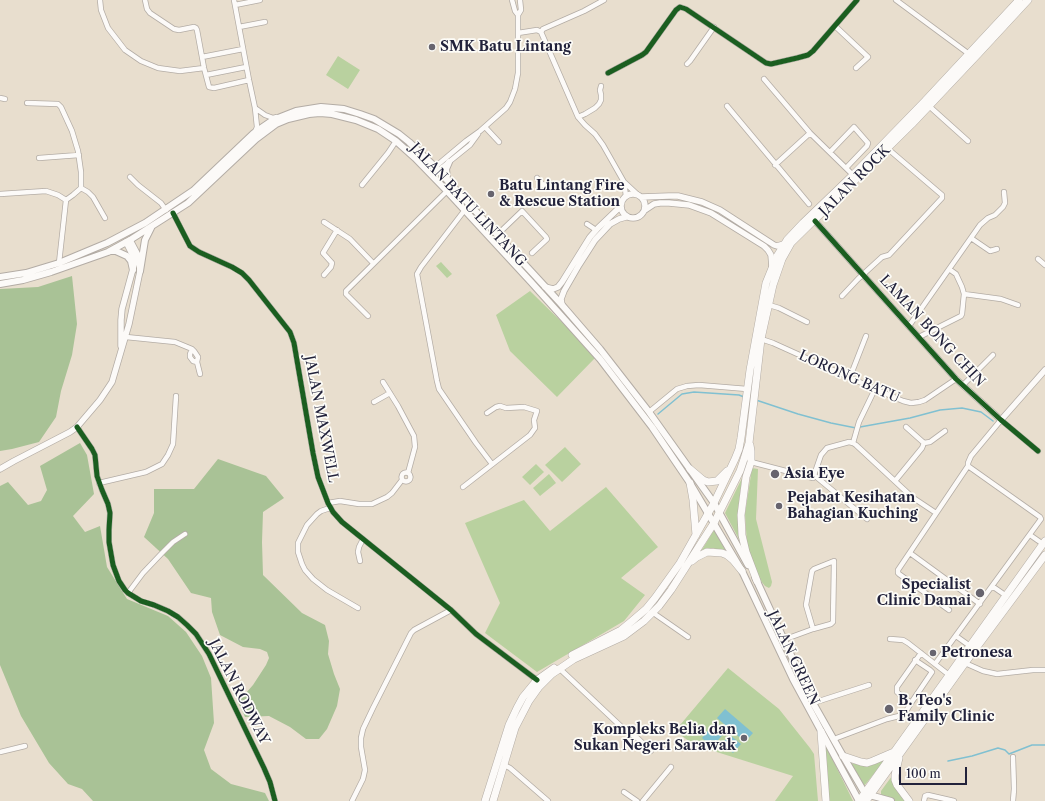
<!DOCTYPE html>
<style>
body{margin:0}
#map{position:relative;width:1045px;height:801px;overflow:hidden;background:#e8dece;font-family:"Libre Caslon Text",serif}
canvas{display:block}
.scale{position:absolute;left:899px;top:767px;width:68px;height:18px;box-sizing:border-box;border:2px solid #22223b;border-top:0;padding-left:5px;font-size:12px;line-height:14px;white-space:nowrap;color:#22223b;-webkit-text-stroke:3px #fdfcf7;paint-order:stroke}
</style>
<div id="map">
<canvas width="1045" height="801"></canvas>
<div class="scale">100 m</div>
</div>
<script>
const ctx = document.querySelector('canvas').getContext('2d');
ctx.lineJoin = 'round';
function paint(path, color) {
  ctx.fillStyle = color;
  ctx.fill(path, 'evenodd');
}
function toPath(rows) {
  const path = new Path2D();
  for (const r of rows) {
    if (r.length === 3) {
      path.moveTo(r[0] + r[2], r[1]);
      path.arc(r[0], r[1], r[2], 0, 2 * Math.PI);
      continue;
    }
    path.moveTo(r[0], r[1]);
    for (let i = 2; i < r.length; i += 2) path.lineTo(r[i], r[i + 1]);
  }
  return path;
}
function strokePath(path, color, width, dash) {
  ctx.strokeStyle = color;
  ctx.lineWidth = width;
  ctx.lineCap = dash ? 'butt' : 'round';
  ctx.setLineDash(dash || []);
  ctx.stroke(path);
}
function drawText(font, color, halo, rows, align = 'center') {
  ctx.font = font + ' "Libre Caslon Text",serif';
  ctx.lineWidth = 3.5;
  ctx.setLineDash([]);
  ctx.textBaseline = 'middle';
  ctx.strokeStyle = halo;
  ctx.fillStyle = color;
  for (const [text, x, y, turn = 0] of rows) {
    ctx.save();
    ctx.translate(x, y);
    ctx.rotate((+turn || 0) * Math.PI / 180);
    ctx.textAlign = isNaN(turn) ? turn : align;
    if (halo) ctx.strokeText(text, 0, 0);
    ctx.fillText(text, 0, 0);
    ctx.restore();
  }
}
const green = toPath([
 [338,56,360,70,348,89,326,75],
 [441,262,452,274,447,278,436,266],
 [530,291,576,336,595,358,557,397,510,351,496,315],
 [565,447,581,464,562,482,545,465],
 [536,464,544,472,530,485,522,477],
 [752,468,758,469,756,519,772,582,771,586,769,588,765,586,761,581,750,555,747,545,745,514],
 [549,474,556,483,540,496,533,488],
 [742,478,738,511,739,533,742,545,725,513],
 [606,487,658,547,621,578,645,595,624,621,537,672,485,633,500,603,465,523,524,500,550,531],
 [714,530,727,553,713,548,700,553],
 [728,668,779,709,810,748,814,754,818,801,775,801,793,776,704,748,700,749,675,731],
 [825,744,853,801,829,801],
 [885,760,864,786,850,763,869,766],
 [892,776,906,801,895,801,883,797,881,794,881,791]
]);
const forest = toPath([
 [72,276,77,324,72,355,61,391,56,417,39,442,12,449,0,451,0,289,38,287],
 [80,443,87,455,94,494,73,516,85,532,100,526,107,567,127,599,168,616,186,632,202,656,211,678,214,723,204,750,211,769,231,784,265,793,269,801,93,801,82,789,68,784,49,763,21,716,0,665,0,486,8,482,28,505,41,501,47,490,40,466],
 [218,459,266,476,284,498,263,512,262,542,263,575,302,613,325,625,329,641,328,654,334,674,340,689,337,706,327,729,319,739,306,739,290,727,269,716,245,717,238,702,253,685,266,665,269,658,267,652,260,649,243,647,220,635,212,612,211,598,191,593,168,559,144,537,154,513,154,489,194,489]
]);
const water = toPath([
 [725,709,753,733,745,742,717,718],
 [715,722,726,731,712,747,702,738],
 [730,735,741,744,733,753,722,743]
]);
const stream = toPath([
 [756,400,798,414,831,423,856,428],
 [658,414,682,394,694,392,739,395,744,397],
 [860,427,910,418,940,410,962,408,981,412,993,421],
 [948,761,972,756,998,748,1005,750,1009,754,1032,745,1045,745]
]);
const minor = toPath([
 [100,0,101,10,108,28,125,50,141,61,158,68,180,71,204,68],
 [145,0,147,9,150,13,174,29,179,30,194,27,196,28,197,30,204,68,209,87,214,88,249,80],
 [234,0,249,80,255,108,257,127,255,132],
 [512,0,515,11,518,15],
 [896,0,969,54],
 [235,5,260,0],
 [518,15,521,10,520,0],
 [835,26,868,57,856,68],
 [239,27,265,22],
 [541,32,578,117,585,125,595,134,603,145,624,182,638,195],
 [541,32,543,29,584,11,604,0],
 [518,33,537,30,541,32],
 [202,57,243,49],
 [687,64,690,61,714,27],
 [608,73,642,55,646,52,676,10,680,7,686,9,766,63,771,64,797,58,808,55,813,51,857,0],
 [206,75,246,67],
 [764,79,810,133,853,175],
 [0,98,5,99],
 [27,103,58,104,61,107,72,131,78,151,81,172,81,188,73,195,66,200,59,263],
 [727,106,809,204],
 [929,106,968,141],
 [255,108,265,115,273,118,277,117],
 [578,117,585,114,595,108,599,104,601,100,601,95,600,90,601,86],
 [485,127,499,142],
 [830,152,854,127,868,143,867,146,846,168],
 [39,158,79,155],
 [775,165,810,133],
 [435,167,466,141,480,131,506,108,510,102,515,89,518,73,518,15],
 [439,170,470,145,478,134],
 [130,177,138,185,161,203,166,210],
 [537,178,546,188],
 [624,182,626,196],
 [362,185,388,153,396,141],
 [81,188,88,192,93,197,105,218],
 [0,194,46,191,58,195,66,200],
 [464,211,421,267,417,274,437,381,439,389,476,443,492,464],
 [173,213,190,246,199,252,232,267,242,273,249,280,290,332,294,343,313,453,318,477,328,503,333,512,342,522,451,610,476,634,537,680],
 [324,222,350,239,373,263],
 [587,224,596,230],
 [497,235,522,211,546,237,547,239,532,253],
 [971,238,990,251,997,249],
 [1038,259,1045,265],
 [324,275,331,267,332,263,323,253,337,230],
 [964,294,1001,299,1018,305],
 [842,296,858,279,882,257,889,255,942,198,942,195,887,148],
 [769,305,779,308,807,322],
 [368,316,346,294,346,291,447,191],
 [909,326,980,225,988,218,995,215,1003,207,1005,203,1004,192],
 [126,337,175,342,192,349,194,351,198,357,197,362,193,361,190,357,190,354,192,349],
 [919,337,961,316,962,314,964,294,962,287,956,274,949,269],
 [761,339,773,343,875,389,903,401,911,403,919,402,925,400,956,379],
 [197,362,200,374],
 [850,377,866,336],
 [383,382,398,406,414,436,415,447,408,473],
 [963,385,993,355],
 [374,402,390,393],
 [649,412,677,389,687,386,699,385,747,389],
 [77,427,92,449,95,455,97,476,102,490,108,504,110,513,109,530,109,542,113,565,119,581,125,590,128,593,141,601,154,605,168,611,178,617,187,625,196,634,209,654,264,768,270,782,275,801],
 [906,427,924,443],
 [853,443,856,445,912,497,936,513],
 [853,443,859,422,875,389],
 [924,443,930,442,945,431],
 [751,462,813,478,821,455,827,448,849,442,853,443],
 [406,477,4.5],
 [814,475,867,519],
 [895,481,922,448,924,443],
 [99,483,146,472,162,464,168,455,173,444,176,396],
 [463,487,530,435,535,428,534,420,537,411,524,407,506,408,500,406,496,407,487,413],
 [328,503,340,501,359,504,372,504,387,497,392,493,402,480],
 [330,508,321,511,317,514,307,525,298,543,298,552,302,564,305,570,313,579,327,590,358,608],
 [1030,535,1043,544],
 [910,553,980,604],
 [360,561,358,552,359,547,363,539],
 [992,586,1005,595],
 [128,593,143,573,162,553,173,542,185,534],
 [949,610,899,574,898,573,898,570,968,466,968,463,971,456,1001,420,1038,451],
 [652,612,688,637],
 [956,636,970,646],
 [890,639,903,640,908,643,949,675],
 [783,640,813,629,831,624,833,622,834,561,814,569,812,571,806,605,813,629],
 [965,663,983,671,997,674,1033,670,1045,670],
 [935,664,1041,519,1040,517,968,466],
 [560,669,629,734,634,735,651,751],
 [813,703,869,685],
 [911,703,897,692,897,687,921,653],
 [905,713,915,723],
 [834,739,887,719,899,716,905,713,911,703,932,672,930,670,915,660],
 [0,752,25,746],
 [1013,757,1014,789,1013,801],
 [504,765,510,768,548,801],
 [624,792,637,801],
 [352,801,363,779,365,770,361,747,361,738,363,729,373,708,411,633,414,630,451,610],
 [643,801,671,767],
 [924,801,925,796,928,795,954,801]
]);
const tertiary = toPath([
 [633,206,12],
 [641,197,669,196,678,196,702,202,720,210,774,245,777,246,784,244],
 [645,210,654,204,660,203,669,203,689,205,711,213,764,246,768,250,771,255,772,267],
 [815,221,956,379,1001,420,1045,370],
 [545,287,553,289,558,287,562,282,590,237,598,228,620,207],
 [562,305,561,299,564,291,579,265,595,240,610,224,619,219,626,217],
 [121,346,121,320,122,309,134,265,134,258,126,242],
 [0,469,14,461,70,432,77,427,100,400,112,382,129,324,140,271,139,257,130,240]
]);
const secondary = toPath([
 [447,179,446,169,449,162],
 [110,251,116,251,127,256,131,261,133,270],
 [140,271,145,240,151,228],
 [0,277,26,273,59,263,107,243,145,223,194,190,254,133,273,120,296,111,321,107,344,109,360,114,374,119,399,134,409,142,435,167,562,305,600,349,649,412,714,503,748,565],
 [0,284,23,280,51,272,108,252,130,240,188,203,256,139,276,124,288,119,309,114,320,113,332,114,356,120,378,129,396,141,415,158,447,191,531,282,600,359,652,427,690,483,742,571,793,679,859,801],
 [755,577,813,703,843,756,867,797],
 [866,794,891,801]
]);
const primary = toPath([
 [750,445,751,451,751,462,746,477,741,515,742,535,746,552,757,581],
 [690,469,703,480,708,482,717,481,727,471],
 [690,483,693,500,696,535],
 [692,561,697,557,707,552,722,553,727,555,733,560,742,571],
 [572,655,621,630,632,621,646,609,655,598,680,563,714,503,735,459,739,449,741,438,750,370,766,283,777,256,787,240,803,223,853,175,925,101,1019,0],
 [821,732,826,801],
 [843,756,861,762,867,763,873,761,894,752],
 [899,758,895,775,895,780,897,785,909,801],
 [485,801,509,725,517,708,523,697,537,680,554,668],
 [493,801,515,728,529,701,539,687,552,674,574,659,624,636,644,621,659,606,671,590,714,523,740,471,744,459,749,443,761,339,773,285,782,259,791,243,912,124,979,53,1028,0],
 [859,801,1045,541],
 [866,801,965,663,1045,555]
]);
const cycleway = toPath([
 [608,73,642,55,646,52,676,10,680,7,686,9,766,63,771,64,797,58,808,55,813,51,857,0],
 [173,213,190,246,199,252,232,267,242,273,249,280,290,332,294,343,313,453,318,477,328,503,333,512,342,522,451,610,476,634,537,680],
 [815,221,956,379,1001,420,1038,451],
 [77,427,92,449,95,455,97,476,102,490,108,504,110,513,109,530,109,542,113,565,119,581,125,590,128,593,141,601,154,605,168,611,178,617,187,625,196,634,209,654,264,768,270,782,275,801]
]);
const markers = [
 [432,47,4,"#67646e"],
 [491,194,4,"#67646e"],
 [775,474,5,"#67646e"],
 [779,506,4,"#67646e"],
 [980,593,5,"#67646e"],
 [933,653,4,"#67646e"],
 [889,709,5,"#67646e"],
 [744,738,4,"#67646e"]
];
const poiNames = [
 ["SMK Batu Lintang",440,47],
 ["Batu Lintang Fire",499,186],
 ["& Rescue Station",499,202],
 ["Asia Eye",784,474],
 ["Pejabat Kesihatan",787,498],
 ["Bahagian Kuching",787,514],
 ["Specialist",971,585,"right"],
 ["Clinic Damai",971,601,"right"],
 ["Petronesa",941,653],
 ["B. Teo's",898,701],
 ["Family Clinic",898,717],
 ["Kompleks Belia dan",736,730,"right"],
 ["Sukan Negeri Sarawak",736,746,"right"]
];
const streetNames = [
 ["JALAN ROCK",855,181,-45],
 ["JALAN BATU LINTANG",468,205,47],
 ["LAMAN BONG CHIN",932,331,47],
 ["LORONG BATU",849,377,24],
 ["JALAN MAXWELL",321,419,79],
 ["JALAN GREEN",793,658,65],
 ["JALAN RODWAY",239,692,63]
];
paint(green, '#b9d19f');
paint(forest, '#a9c296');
paint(water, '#80c0d1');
strokePath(stream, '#80c0d1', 1.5);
strokePath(minor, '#b3aca5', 6);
strokePath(tertiary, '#b3aca5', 7);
strokePath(secondary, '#b3aca5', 8);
strokePath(primary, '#b3aca5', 8);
strokePath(minor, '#fcfaf8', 4.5);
strokePath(tertiary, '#fcfaf8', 5.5);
strokePath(secondary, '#fcfaf8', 6);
strokePath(primary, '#fcfaf8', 7);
strokePath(cycleway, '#1b5e20', 5);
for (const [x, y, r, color] of markers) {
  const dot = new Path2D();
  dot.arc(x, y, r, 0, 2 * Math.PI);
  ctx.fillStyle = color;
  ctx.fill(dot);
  strokePath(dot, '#fdfcf7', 1.5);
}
drawText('bold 14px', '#22223b', '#fdfcf7', poiNames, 'left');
drawText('14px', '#22223b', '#fdfcf7', streetNames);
</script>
